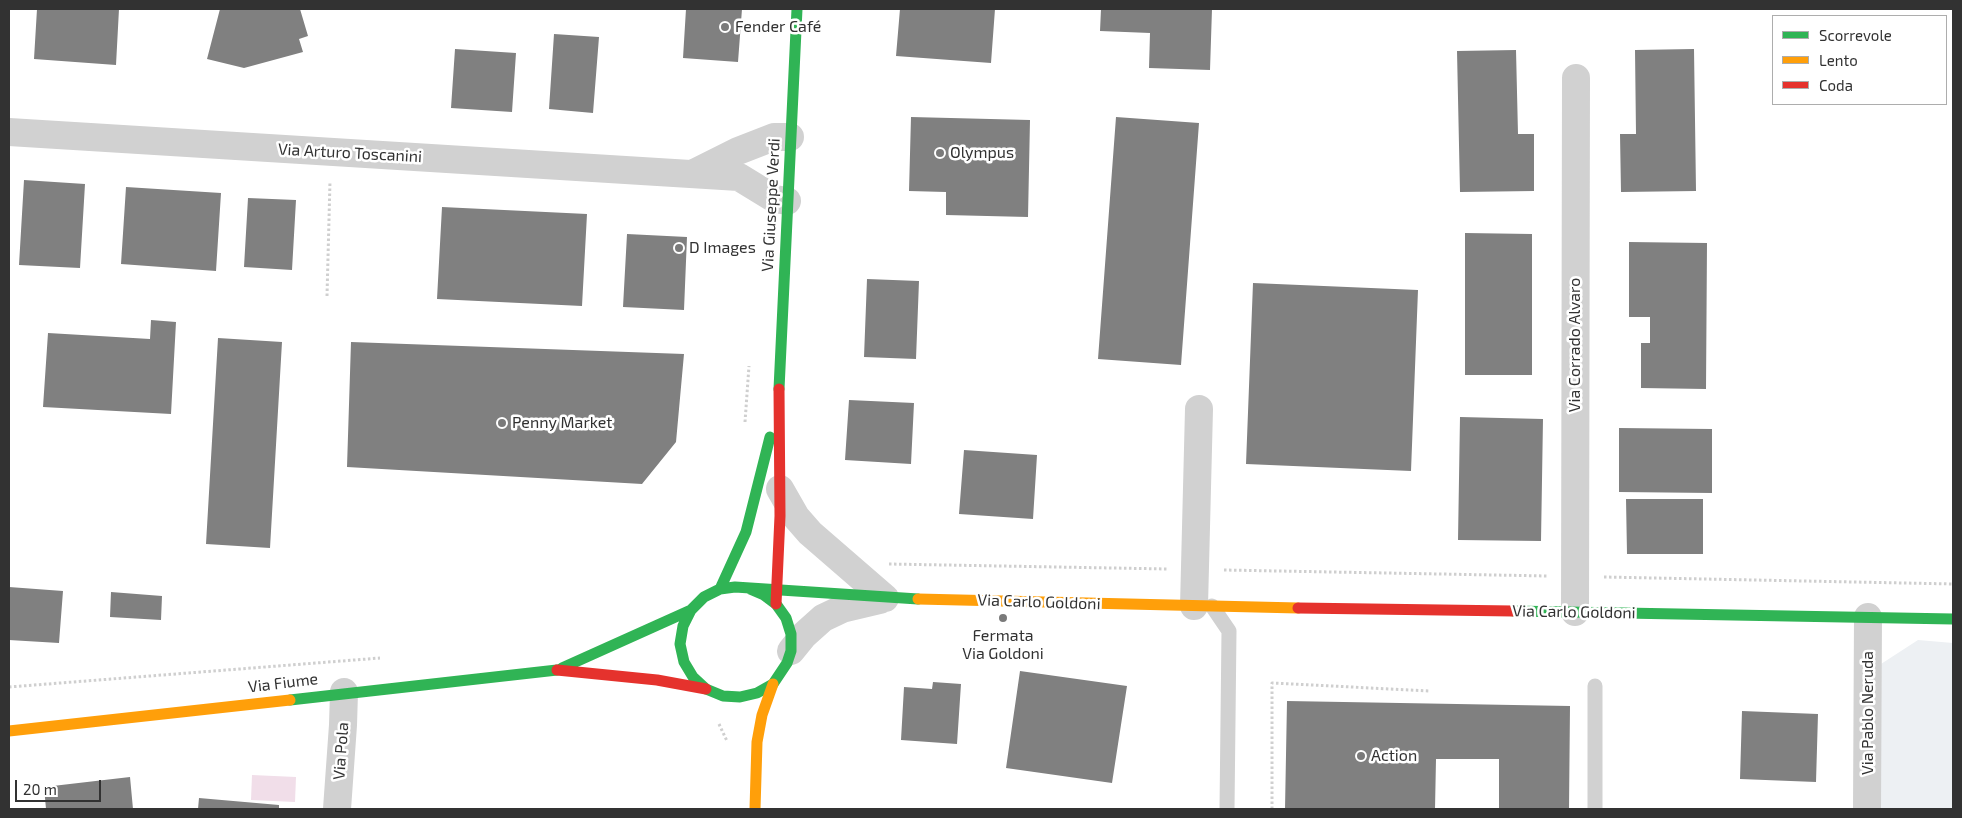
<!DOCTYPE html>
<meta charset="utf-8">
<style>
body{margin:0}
#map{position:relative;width:1962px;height:818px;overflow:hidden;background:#fff;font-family:"Exo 2",sans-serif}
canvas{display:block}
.frame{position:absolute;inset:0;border:10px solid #323232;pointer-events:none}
.legend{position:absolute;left:1772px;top:15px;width:175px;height:90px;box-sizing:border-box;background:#fff;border:1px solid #adadad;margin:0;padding:6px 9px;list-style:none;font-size:15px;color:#323232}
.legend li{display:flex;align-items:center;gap:10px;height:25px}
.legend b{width:25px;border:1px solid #adadad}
.scale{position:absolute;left:15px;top:780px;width:86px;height:22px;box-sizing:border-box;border:2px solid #323232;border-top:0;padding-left:6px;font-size:15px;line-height:18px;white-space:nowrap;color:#323232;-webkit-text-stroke:4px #fff;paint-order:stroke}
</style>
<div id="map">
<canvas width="1962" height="818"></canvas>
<div class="frame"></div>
<ul class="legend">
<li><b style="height:6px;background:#30b455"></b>Scorrevole</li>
<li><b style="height:6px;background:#ff9f0a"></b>Lento</li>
<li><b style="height:6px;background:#e5322d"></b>Coda</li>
</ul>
<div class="scale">20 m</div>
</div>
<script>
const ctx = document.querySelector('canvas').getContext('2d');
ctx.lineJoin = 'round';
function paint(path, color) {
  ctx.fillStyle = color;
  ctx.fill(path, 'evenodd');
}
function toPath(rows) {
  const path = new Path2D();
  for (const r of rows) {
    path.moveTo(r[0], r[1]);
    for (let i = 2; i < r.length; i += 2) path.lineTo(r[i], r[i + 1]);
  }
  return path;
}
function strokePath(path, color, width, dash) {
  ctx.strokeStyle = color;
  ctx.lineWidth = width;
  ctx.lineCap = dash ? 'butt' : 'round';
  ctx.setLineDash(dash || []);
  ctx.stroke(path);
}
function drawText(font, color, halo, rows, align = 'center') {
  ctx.font = font + ' "Exo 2",sans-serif';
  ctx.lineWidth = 5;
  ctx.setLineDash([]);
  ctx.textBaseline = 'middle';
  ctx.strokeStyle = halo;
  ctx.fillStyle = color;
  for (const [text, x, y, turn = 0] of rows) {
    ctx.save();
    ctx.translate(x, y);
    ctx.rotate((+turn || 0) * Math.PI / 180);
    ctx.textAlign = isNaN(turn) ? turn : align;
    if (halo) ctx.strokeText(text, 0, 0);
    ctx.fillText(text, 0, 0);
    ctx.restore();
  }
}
const green = toPath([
 [1918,640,1953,643,1953,809,1880,809,1881,664]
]);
const water = toPath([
 [252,775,296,777,295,802,251,800]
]);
const building = toPath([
 [37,9,119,9,116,65,34,59],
 [220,9,300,9,308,36,299,39,303,52,244,68,207,59],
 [686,9,742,9,738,62,683,58],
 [900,9,995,9,991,63,896,56],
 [1101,9,1212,9,1210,70,1149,68,1150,33,1100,31],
 [554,34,599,37,593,113,549,109],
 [455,49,516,53,512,112,451,108],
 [1694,49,1696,191,1621,192,1620,134,1636,134,1635,50],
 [1516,50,1518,134,1534,134,1534,191,1460,192,1457,51],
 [911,117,1030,120,1028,217,946,215,946,192,909,191],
 [1116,117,1199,123,1181,365,1098,359],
 [24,180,85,184,80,268,19,265],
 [126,187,221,193,216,271,121,264],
 [248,198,296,200,292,270,244,267],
 [442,207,587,214,582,306,437,299],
 [1465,233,1532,234,1532,375,1465,375],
 [627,234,687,237,684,310,623,307],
 [1629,242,1707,243,1706,389,1641,388,1641,343,1650,343,1650,317,1629,317],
 [867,279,919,281,916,359,864,357],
 [1253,283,1418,290,1411,471,1246,464],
 [151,320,176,322,171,414,43,407,48,333,150,339],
 [218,338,282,342,270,548,206,544],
 [351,342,684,354,676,442,642,484,347,467],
 [849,400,914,403,911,464,845,460],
 [1460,417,1543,419,1541,541,1458,540],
 [1619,428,1712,429,1712,493,1619,492],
 [964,450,1037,455,1033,519,959,514],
 [1626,499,1703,499,1703,554,1627,554],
 [9,587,63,591,59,643,9,640],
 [111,592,162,596,161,620,110,617],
 [1020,671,1127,686,1112,783,1006,768],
 [933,682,961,684,957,744,901,740,904,687,932,689],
 [1287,701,1570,706,1569,809,1499,809,1499,759,1436,759,1435,809,1285,809],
 [1742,711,1818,714,1816,782,1740,779],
 [130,777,133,809,46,809,44,787],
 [199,798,279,805,279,809,198,809]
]);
const path = toPath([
 [327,296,330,181],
 [745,422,749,366],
 [889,564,1168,569],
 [1224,570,1548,576],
 [1604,577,1953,584],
 [9,687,380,658],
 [719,724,727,741],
 [1272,809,1272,683,1430,691]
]);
const lane = toPath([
 [1212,606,1229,631,1227,809],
 [1595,809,1595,686]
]);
const street = toPath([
 [9,132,739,177,775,199,787,201],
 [692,174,738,151,774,137,790,137],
 [780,489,796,517,810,533,885,598],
 [1194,606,1199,409],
 [1575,612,1576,78],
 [791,651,804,635,823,618,842,609,880,600],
 [337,809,343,725,344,692],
 [1867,809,1868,617]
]);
const fast = toPath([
 [779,389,797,9],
 [720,589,746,532,770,437],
 [750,589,764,595,776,604,786,618,791,634,791,651,787,663,773,684,757,693,740,697,723,696,706,689,693,677,684,662,680,644,683,626,691,610,704,597,720,589,735,587,918,599],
 [1513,611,1953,619],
 [562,668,691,610],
 [290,700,557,670]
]);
const slow = toPath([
 [918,599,1298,608],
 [9,731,290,700],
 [755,809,757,742,762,715,773,684]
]);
const jam = toPath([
 [776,604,780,516,779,389],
 [1298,608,1513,611],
 [557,670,657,680,706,689]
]);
const markers = [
 [725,27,5,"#7a7a7a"],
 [940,153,5,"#7a7a7a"],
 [679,248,5,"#7a7a7a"],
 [502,423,5,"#7a7a7a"],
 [1003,618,5,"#7a7a7a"],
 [1361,756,5,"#7a7a7a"]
];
const poiNames = [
 ["Fender Café",735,27],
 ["Olympus",950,153],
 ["D Images",689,248],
 ["Penny Market",512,423],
 ["Fermata",1003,636,"center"],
 ["Via Goldoni",1003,654,"center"],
 ["Action",1371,756]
];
const streetNames = [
 ["Via Arturo Toscanini",350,153,3],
 ["Via Giuseppe Verdi",771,205,-87],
 ["Via Corrado Alvaro",1575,345,-90],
 ["Via Carlo Goldoni",1039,602,2],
 ["Via Carlo Goldoni",1574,612,1],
 ["Via Fiume",283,683,-7],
 ["Via Pablo Neruda",1868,713,-90],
 ["Via Pola",341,751,-86]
];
paint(green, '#edf0f3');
paint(water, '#f1dee9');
paint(building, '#808080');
strokePath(path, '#cfcfcf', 3, [2.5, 2.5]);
strokePath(lane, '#d1d1d1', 15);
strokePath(street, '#d1d1d1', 28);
strokePath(fast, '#30b455', 11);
strokePath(slow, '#ff9f0a', 11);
strokePath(jam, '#e5322d', 11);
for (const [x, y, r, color] of markers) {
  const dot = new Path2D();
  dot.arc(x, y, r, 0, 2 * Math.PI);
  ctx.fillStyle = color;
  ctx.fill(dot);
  strokePath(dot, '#fff', 2);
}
drawText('16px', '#323232', '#fff', poiNames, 'left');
drawText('16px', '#323232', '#fff', streetNames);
</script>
